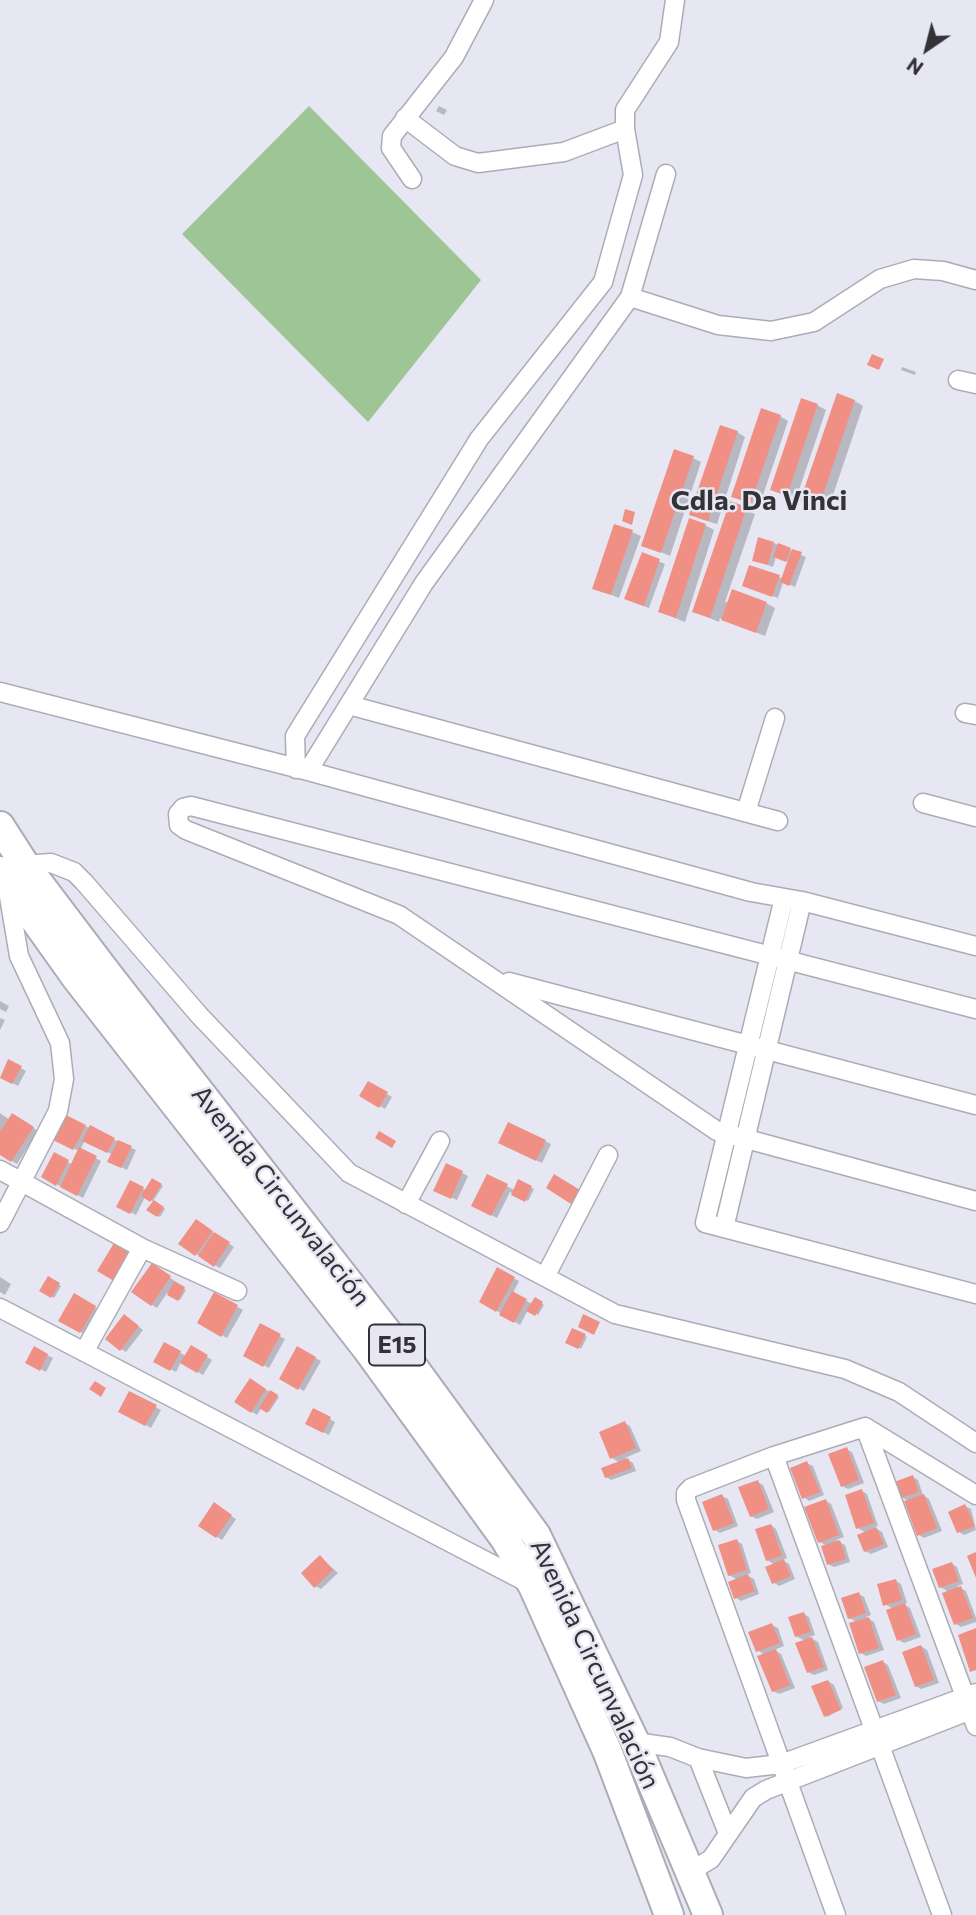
<!DOCTYPE html>
<meta charset="utf-8">
<style>
body{margin:0}
#map{position:relative;width:976px;height:1915px;overflow:hidden;background:#e7e7f3;font-family:Commissioner,sans-serif}
canvas{display:block}
.north{position:absolute;left:892px;top:14px;width:70px;height:70px;-webkit-text-stroke:5px #e7e7f3;paint-order:stroke;rotate:215deg;font-size:19px;font-weight:700;line-height:28px;text-align:center;color:#323237}
.north::after{content:'';display:block;margin:auto;width:24px;height:32px;background:#323237;clip-path:polygon(50% 0,100% 100%,50% 72%,0 100%)}
</style>
<div id="map">
<canvas width="976" height="1915"></canvas>
<div class="north">N</div>
</div>
<script>
const ctx = document.querySelector('canvas').getContext('2d');
ctx.lineJoin = 'round';
function paint(path, color) {
  ctx.fillStyle = color;
  ctx.fill(path, 'evenodd');
}
function toPath(rows) {
  const path = new Path2D();
  for (const r of rows) {
    path.moveTo(r[0], r[1]);
    for (let i = 2; i < r.length; i += 2) path.lineTo(r[i], r[i + 1]);
  }
  return path;
}
function strokePath(path, color, width, dash) {
  ctx.strokeStyle = color;
  ctx.lineWidth = width;
  ctx.lineCap = dash ? 'butt' : 'round';
  ctx.setLineDash(dash || []);
  ctx.stroke(path);
}
function drawText(font, color, halo, rows, align = 'center') {
  ctx.font = font + ' Commissioner,sans-serif';
  ctx.lineWidth = 5;
  ctx.setLineDash([]);
  ctx.textBaseline = 'middle';
  ctx.strokeStyle = halo;
  ctx.fillStyle = color;
  for (const [text, x, y, turn = 0] of rows) {
    ctx.save();
    ctx.translate(x, y);
    ctx.rotate((+turn || 0) * Math.PI / 180);
    ctx.textAlign = isNaN(turn) ? turn : align;
    if (halo) ctx.strokeText(text, 0, 0);
    ctx.fillText(text, 0, 0);
    ctx.restore();
  }
}
const green = toPath([
 [309,106,481,280,368,422,182,234]
]);
const shadow = toPath([
 [439,106,447,110,444,115,436,111],
 [902,367,916,372,915,375,901,370],
 [855,401,863,406,828,510,803,500],
 [817,405,826,410,796,499,772,489],
 [780,416,788,421,759,507,733,496],
 [737,432,745,437,717,524,700,519,692,514],
 [693,458,701,462,670,556,644,545],
 [731,504,755,514,725,602,766,603,775,608,765,636,720,618,719,622,695,612],
 [705,525,714,530,685,622,660,612],
 [632,532,641,536,619,598,594,588],
 [774,543,806,557,795,587,783,582,778,598,749,588,779,577,783,579,789,562,776,557,773,567,754,560],
 [643,555,665,564,649,608,632,602],
 [0,1001,9,1006,6,1012,0,1009],
 [0,1018,5,1020,0,1030],
 [9,1061,26,1071,18,1086,1,1077],
 [369,1083,392,1097,385,1109,362,1096],
 [0,1113,10,1120,13,1115,38,1131,17,1164,0,1153],
 [62,1115,136,1150,127,1170,115,1164,113,1155,85,1140,80,1150,101,1161,83,1198,43,1177,55,1155,73,1165,79,1151,51,1137],
 [509,1124,551,1144,542,1163,506,1146],
 [447,1165,468,1176,457,1200,441,1193],
 [488,1176,514,1190,519,1182,534,1189,528,1201,510,1192,497,1218,473,1205],
 [153,1180,163,1186,153,1201,165,1209,160,1217,149,1210,154,1202,145,1197,136,1215,119,1206,131,1182,146,1190],
 [201,1224,234,1247,220,1268,196,1254],
 [158,1268,186,1290,180,1300,167,1293,157,1308,152,1305],
 [498,1270,519,1281,513,1293,532,1304,535,1299,544,1305,538,1315,528,1310,520,1325,481,1301],
 [0,1277,11,1284,5,1295,0,1292],
 [49,1278,61,1286,54,1298,42,1290],
 [215,1294,243,1310,227,1338,199,1323],
 [74,1296,100,1310,86,1335,60,1320],
 [130,1320,143,1330,126,1352,121,1349],
 [261,1326,285,1339,269,1368,245,1355],
 [573,1330,587,1337,581,1349,567,1342],
 [165,1344,186,1356,192,1347,212,1360,203,1375,181,1362,176,1372,156,1361],
 [35,1349,53,1358,46,1372,27,1362],
 [298,1349,321,1361,304,1391,281,1378],
 [250,1381,279,1397,269,1412,262,1407,257,1415,237,1402],
 [130,1393,161,1410,151,1428,121,1411],
 [314,1410,335,1422,329,1435,307,1424],
 [625,1423,630,1426,641,1451,625,1458,633,1463,636,1471,611,1480,606,1477,620,1463,612,1458],
 [846,1449,852,1452,864,1483,848,1489,842,1486],
 [807,1463,813,1466,824,1495,809,1501,804,1497],
 [913,1477,918,1480,923,1495,929,1499,942,1531,924,1538,919,1535,909,1501,901,1497],
 [758,1482,763,1485,774,1512,757,1519,751,1516],
 [862,1491,867,1494,878,1526,874,1527,882,1532,888,1547,871,1554,865,1551,866,1533,858,1528],
 [722,1496,728,1499,738,1526,720,1533,715,1530],
 [826,1501,831,1504,844,1537,836,1540,845,1545,850,1562,834,1567,828,1564,827,1546,820,1542],
 [214,1505,236,1519,222,1540,200,1526],
 [965,1506,971,1509,976,1530,964,1535,959,1532],
 [771,1525,776,1529,787,1558,782,1560,789,1564,795,1579,779,1586,773,1582,775,1565,767,1560],
 [737,1541,742,1544,751,1573,746,1575,754,1579,759,1594,741,1601,736,1598,738,1580,729,1575],
 [320,1557,338,1573,321,1589,315,1586],
 [952,1564,957,1567,963,1584,957,1586,966,1591,976,1618,976,1622,961,1627,956,1624,949,1592,940,1587],
 [896,1581,901,1584,907,1603,903,1604,910,1608,921,1637,904,1643,899,1640,893,1609,885,1604],
 [859,1594,864,1597,871,1615,866,1617,874,1622,884,1650,866,1656,861,1653,857,1622,849,1618],
 [804,1614,809,1617,815,1635,809,1637,818,1642,828,1670,814,1675,808,1672,805,1641,796,1636],
 [772,1625,778,1628,784,1646,774,1650,781,1654,795,1688,779,1694,773,1691,765,1655,757,1650],
 [921,1646,927,1650,939,1683,921,1689,916,1686],
 [883,1662,888,1665,901,1698,884,1704,878,1701],
 [828,1681,834,1685,843,1708,827,1717]
]);
const building = toPath([
 [872,354,884,359,879,370,867,365],
 [837,393,855,400,819,507,800,501],
 [801,398,818,404,787,496,770,490],
 [761,408,781,415,751,503,731,497],
 [720,425,738,431,708,521,689,515],
 [674,449,694,456,661,553,641,546],
 [730,501,747,507,710,618,692,612],
 [625,509,635,512,632,525,622,521],
 [689,518,706,524,676,618,658,612],
 [614,524,633,530,611,595,592,589],
 [758,537,774,542,768,565,752,561],
 [778,543,791,548,786,562,773,557],
 [792,549,802,552,789,586,780,582],
 [642,552,660,559,644,606,624,599],
 [749,565,780,575,772,597,742,586],
 [732,589,767,602,756,633,721,620],
 [8,1059,22,1066,12,1084,0,1078],
 [368,1081,388,1092,379,1108,359,1096],
 [12,1113,34,1127,11,1162,0,1155,0,1132],
 [62,1113,86,1125,73,1150,49,1138],
 [508,1122,546,1140,536,1161,498,1143],
 [90,1125,115,1138,107,1153,82,1141],
 [379,1131,396,1141,392,1148,375,1138],
 [118,1140,132,1146,121,1168,107,1162],
 [79,1147,97,1156,77,1196,60,1187],
 [54,1152,69,1160,56,1186,41,1177],
 [446,1163,463,1171,451,1199,433,1191],
 [487,1174,508,1184,491,1216,471,1206],
 [554,1174,580,1190,571,1204,546,1188],
 [152,1178,162,1184,150,1202,141,1196],
 [518,1179,532,1186,525,1202,511,1195],
 [130,1180,144,1187,130,1214,116,1207],
 [154,1200,164,1207,157,1217,146,1210],
 [196,1219,213,1231,195,1256,178,1244],
 [214,1232,230,1242,214,1267,198,1256],
 [114,1243,130,1253,114,1281,97,1271],
 [152,1263,171,1276,151,1306,131,1292],
 [497,1267,515,1277,496,1312,479,1302],
 [48,1276,60,1283,51,1298,39,1291],
 [174,1281,185,1287,178,1301,167,1295],
 [512,1291,527,1299,514,1323,499,1315],
 [214,1292,238,1305,221,1337,197,1323],
 [74,1293,96,1306,80,1333,58,1321],
 [535,1297,543,1302,535,1316,526,1311],
 [124,1314,139,1326,120,1351,105,1339],
 [583,1314,600,1322,594,1335,578,1327],
 [260,1323,281,1334,263,1367,243,1356],
 [572,1328,586,1334,578,1349,565,1343],
 [164,1342,181,1351,170,1371,153,1362],
 [191,1345,208,1355,197,1373,180,1363],
 [34,1346,48,1354,40,1371,25,1363],
 [297,1346,316,1357,298,1390,279,1379],
 [250,1378,266,1389,251,1413,234,1402],
 [95,1381,106,1388,101,1397,89,1389],
 [270,1390,278,1395,267,1413,259,1408],
 [129,1391,157,1405,145,1426,118,1412],
 [313,1408,331,1417,323,1433,305,1424],
 [625,1421,636,1448,610,1459,599,1432],
 [847,1447,859,1480,841,1487,828,1454],
 [628,1458,632,1468,605,1478,601,1468],
 [807,1461,820,1492,802,1499,790,1468],
 [913,1475,919,1492,900,1498,894,1482],
 [758,1480,769,1509,750,1517,738,1487],
 [862,1489,874,1523,856,1529,845,1495],
 [722,1494,734,1523,713,1531,702,1502],
 [924,1494,937,1528,917,1536,904,1501],
 [826,1499,839,1535,818,1543,804,1507],
 [214,1502,232,1515,216,1538,198,1526],
 [965,1504,975,1526,957,1533,948,1512],
 [771,1524,782,1556,766,1561,755,1529],
 [876,1527,884,1544,864,1552,857,1535],
 [737,1539,747,1570,728,1576,718,1545],
 [840,1540,846,1559,827,1565,821,1546],
 [976,1552,976,1578,967,1556],
 [320,1555,333,1570,314,1588,301,1573],
 [784,1559,791,1576,772,1584,765,1567],
 [952,1562,959,1581,939,1588,932,1569],
 [748,1574,755,1591,734,1599,728,1582],
 [896,1579,902,1600,883,1606,877,1584],
 [961,1586,973,1618,954,1625,942,1593],
 [859,1592,866,1613,848,1619,841,1598],
 [905,1603,916,1634,897,1641,886,1610],
 [804,1612,811,1632,795,1637,788,1617],
 [869,1617,879,1648,859,1654,849,1623],
 [772,1623,780,1643,756,1652,748,1632],
 [976,1628,976,1670,970,1672,958,1635],
 [812,1637,824,1667,807,1673,795,1643],
 [921,1645,934,1680,915,1687,902,1652],
 [776,1649,790,1685,772,1692,757,1656],
 [883,1660,896,1695,877,1702,864,1667],
 [828,1680,841,1710,824,1717,811,1686]
]);
const minor = toPath([
 [405,118,455,156,478,163,564,152,625,129],
 [412,179,391,148,392,136,454,57,484,0],
 [630,297,718,325,771,331,814,322,880,279,914,269,943,271,976,280],
 [958,380,976,384],
 [0,692,308,771,751,892,802,901,976,946],
 [349,705,778,821],
 [965,713,976,715],
 [296,769,295,736,479,439,603,282,633,175,625,129,625,110,669,42,675,0],
 [308,771,424,583,630,297,666,174],
 [923,803,976,817],
 [746,812,775,718],
 [784,898,705,1223,976,1294],
 [509,982,976,1105],
 [976,1009,191,806,183,808,178,814,179,825,186,830,399,915,717,1131,976,1201],
 [0,1170,142,1248,84,1352],
 [406,1204,440,1141],
 [0,1223,58,1111,64,1079,60,1043,19,956,6,879,25,865,51,863,74,872,84,882,199,1015,349,1173,615,1314,845,1369,899,1392,976,1443],
 [724,1228,802,901],
 [142,1248,237,1291],
 [545,1277,608,1155],
 [0,1308,530,1584],
 [865,1427,976,1726],
 [774,1456,942,1915],
 [635,1742,670,1747,698,1758,746,1768,781,1764,976,1693],
 [698,1758,727,1831],
 [691,1871,711,1859,753,1798,766,1790,976,1708],
 [836,1915,686,1500,686,1493,691,1488,774,1456,865,1427,976,1495]
]);
const trunk = toPath([
 [0,826,25,865,106,972,395,1342,536,1535,635,1742,708,1915],
 [0,871,77,979,367,1349,505,1539,533,1586,608,1753,669,1915]
]);
const shields = [
 [397,1345,56]
];
const shieldNames = [
 ["E15",397,1345]
];
const streetNames = [
 ["Avenida Circunvalación",281,1196,52],
 ["Avenida Circunvalación",595,1664,65]
];
const neighbourhoodNames = [
 ["Cdla. Da Vinci",759,501]
];
paint(green, '#9ec595');
paint(shadow, '#0003');
paint(building, '#f09085');
strokePath(minor, '#acacb8', 21);
strokePath(trunk, '#acacb8', 32);
strokePath(minor, '#fff', 18);
strokePath(trunk, '#fff', 28);
for (const [x, y, w] of shields) {
  const box = new Path2D();
  box.roundRect(x - w / 2, y - 20.5, w, 41, 5);
  ctx.fillStyle = '#e7e7f3';
  ctx.fill(box);
  strokePath(box, '#323237', 2);
}
drawText('bold 24px', '#323237', null, shieldNames);
drawText('26px', '#323237', '#e7e7f3', streetNames);
drawText('bold 28px', '#323237', '#e7e7f3', neighbourhoodNames);
</script>
